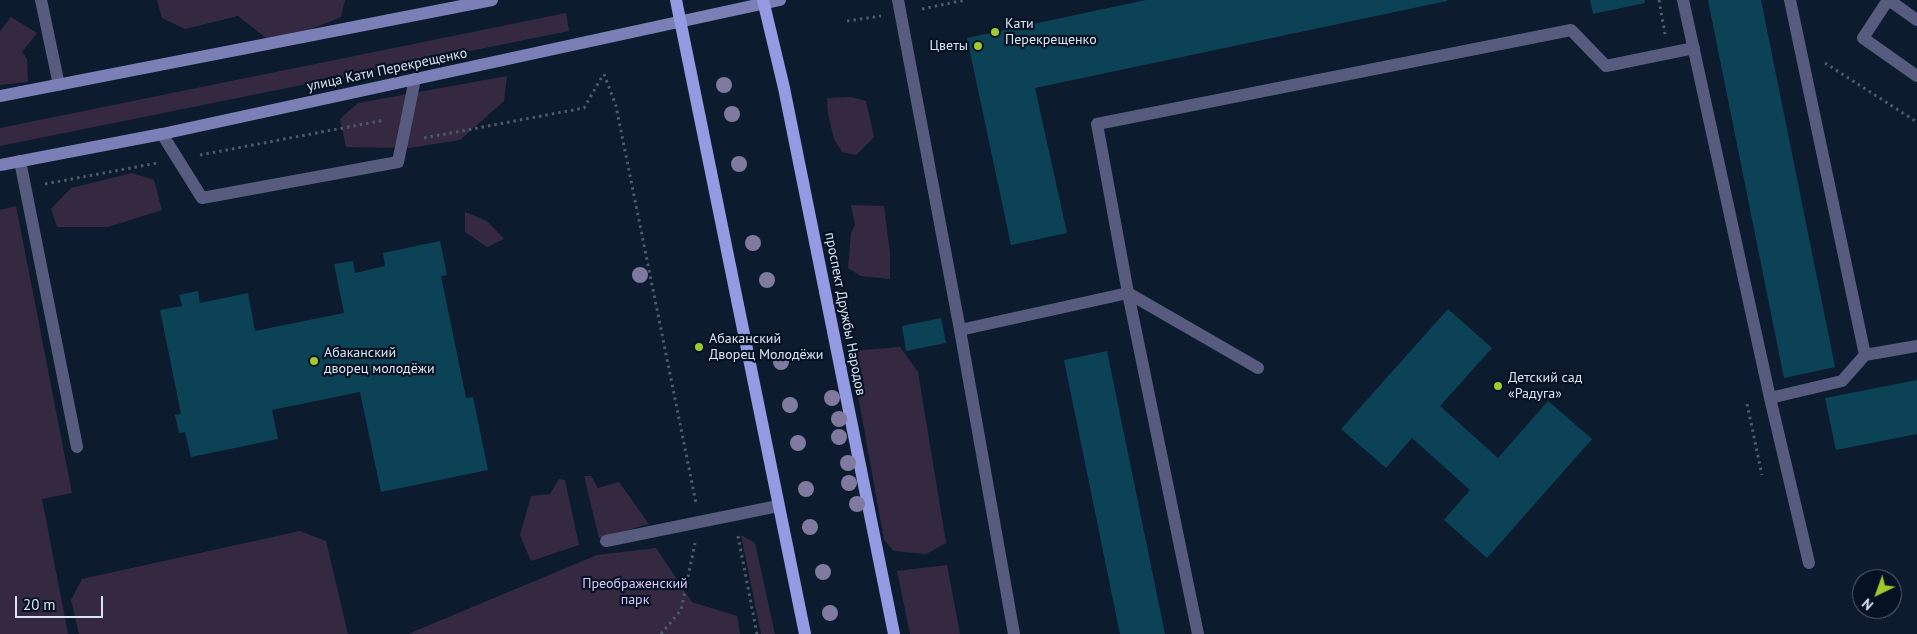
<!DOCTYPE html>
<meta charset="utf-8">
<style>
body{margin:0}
#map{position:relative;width:1917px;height:634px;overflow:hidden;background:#0c1c2e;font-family:"PT Sans",sans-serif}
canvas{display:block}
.north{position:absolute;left:1852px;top:569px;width:50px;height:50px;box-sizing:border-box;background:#041224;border:1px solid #5a6676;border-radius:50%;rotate:222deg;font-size:14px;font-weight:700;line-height:20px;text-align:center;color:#dae5f1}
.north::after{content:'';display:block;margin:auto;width:18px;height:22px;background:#a0c92b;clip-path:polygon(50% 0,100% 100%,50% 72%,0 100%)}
.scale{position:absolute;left:15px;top:596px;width:88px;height:22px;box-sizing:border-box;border:2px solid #dae5f1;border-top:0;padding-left:6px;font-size:15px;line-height:18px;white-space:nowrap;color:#dae5f1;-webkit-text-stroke:4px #041224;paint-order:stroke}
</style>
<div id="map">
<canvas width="1917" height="634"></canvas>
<div class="north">N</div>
<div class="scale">20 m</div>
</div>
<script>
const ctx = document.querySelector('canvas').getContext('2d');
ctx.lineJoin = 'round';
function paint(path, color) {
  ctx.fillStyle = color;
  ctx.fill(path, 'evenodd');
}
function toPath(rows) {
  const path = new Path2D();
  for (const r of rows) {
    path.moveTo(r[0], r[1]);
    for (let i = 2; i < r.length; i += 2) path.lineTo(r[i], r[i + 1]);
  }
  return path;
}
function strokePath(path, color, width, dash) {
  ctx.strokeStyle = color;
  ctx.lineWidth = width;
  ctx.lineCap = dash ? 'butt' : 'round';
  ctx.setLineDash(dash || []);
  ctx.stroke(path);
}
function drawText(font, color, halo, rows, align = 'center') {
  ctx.font = font + ' "PT Sans",sans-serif';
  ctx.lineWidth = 4.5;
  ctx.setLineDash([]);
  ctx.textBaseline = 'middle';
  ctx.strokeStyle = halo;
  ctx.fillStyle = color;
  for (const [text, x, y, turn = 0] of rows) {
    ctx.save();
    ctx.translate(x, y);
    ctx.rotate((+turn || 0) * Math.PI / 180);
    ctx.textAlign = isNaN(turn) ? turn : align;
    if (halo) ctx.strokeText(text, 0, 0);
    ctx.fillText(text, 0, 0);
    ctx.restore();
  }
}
const green = toPath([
 [157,0,345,0,341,17,304,32,266,38,238,16,185,29,162,18],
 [566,13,569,31,0,146,0,128],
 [11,17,37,33,22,52,27,59,28,82,0,85,0,31],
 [507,76,504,101,460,140,409,148,346,147,340,119,358,103],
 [851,97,866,101,874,137,856,155,842,152,834,139,828,114,827,98],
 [132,173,154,180,162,210,108,227,57,227,51,209,71,188],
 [851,205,884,206,890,253,890,279,861,276,848,268,851,233,855,225],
 [16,206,72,493,42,499,68,634,0,634,0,210],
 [465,212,487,221,504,239,487,247,465,232],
 [900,347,918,372,946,543,926,554,894,551,884,540,850,351],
 [584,476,591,476,598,488,619,482,649,524,599,538],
 [559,479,565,480,579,545,531,561,520,535,531,496,550,494],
 [300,531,326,541,348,634,79,634,71,600,82,579],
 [741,535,755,543,775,634,761,634],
 [656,548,692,602,737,616,740,634,408,634,597,555],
 [947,565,960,634,910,634,897,571]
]);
const building = toPath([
 [1146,0,1447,0,1447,1,1035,88,1067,233,1011,245,967,38],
 [1590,0,1644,0,1645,3,1593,14],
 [1708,0,1761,0,1835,367,1784,378],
 [440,241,447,275,441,276,466,398,473,397,488,470,381,492,360,392,272,410,278,439,191,457,185,432,179,433,175,415,181,414,160,310,182,306,179,295,198,291,200,303,248,293,255,331,344,313,334,264,353,261,355,273,385,266,383,253],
 [1448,309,1492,348,1440,406,1498,458,1548,401,1592,439,1487,558,1444,520,1470,490,1412,438,1386,468,1341,429],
 [941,318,946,343,906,351,902,326],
 [1107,351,1165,634,1120,634,1064,360],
 [1917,380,1917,434,1836,450,1825,398]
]);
const path = toPath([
 [1659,0,1665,34],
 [922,9,965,0],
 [847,21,881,16],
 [1825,63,1917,122],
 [604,74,616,106,696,503],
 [424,138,584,108,603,75],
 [200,155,385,120],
 [45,184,157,163],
 [1747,404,1762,475],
 [738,536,757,634],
 [661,634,681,610,695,543]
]);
const lane = toPath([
 [41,0,59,85],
 [898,0,960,330,1014,634],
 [1683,0,1770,398,1809,563],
 [1790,0,1865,355],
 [1888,0,1863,38,1917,76],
 [1889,0,1917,20],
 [162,134,202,198,398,162,415,79],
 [20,161,77,447],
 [960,330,1128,293,1198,634],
 [1258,368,1128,293,1097,124,1571,30,1606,66,1694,48],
 [1770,398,1842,381,1865,355,1917,346],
 [606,541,778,506]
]);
const secondary = toPath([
 [0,96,492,0],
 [0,165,162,134,780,0]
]);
const primary = toPath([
 [676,0,805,634],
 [763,0,784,88,894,634]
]);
const trees = [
 [724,85],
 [732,114],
 [739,164],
 [753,243],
 [640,275],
 [767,280],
 [781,362],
 [832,398],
 [790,405],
 [839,419],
 [839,437],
 [798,443],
 [848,463],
 [849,483],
 [806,489],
 [857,504],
 [810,527],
 [823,572],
 [830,613]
];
const markers = [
 [995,32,5,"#a0c92b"],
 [978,46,5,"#a0c92b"],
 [699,347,5,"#a0c92b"],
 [314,361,5,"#a0c92b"],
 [1498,386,5,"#a0c92b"]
];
const poiNames = [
 ["Кати",1005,24],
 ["Перекрещенко",1005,40],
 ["Цветы",968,46,"right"],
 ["Абаканский",709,339],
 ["Дворец Молодёжи",709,355],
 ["Абаканский",324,353],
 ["дворец молодёжи",324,369],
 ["Детский сад",1508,378],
 ["«Радуга»",1508,394]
];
const streetNames = [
 ["улица Кати Перекрещенко",387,70,-12],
 ["проспект Дружбы Народов",845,314,79]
];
const parkNames = [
 ["Преображенский",635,584],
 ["парк",635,600]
];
paint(green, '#352942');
paint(building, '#0c4256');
strokePath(path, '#4c5b6b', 3, [2.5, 4]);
strokePath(lane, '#575b7d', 12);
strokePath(secondary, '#7a7fb6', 12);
strokePath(primary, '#949be3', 12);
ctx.fillStyle = '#7f7a9e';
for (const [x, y] of trees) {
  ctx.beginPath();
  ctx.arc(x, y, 8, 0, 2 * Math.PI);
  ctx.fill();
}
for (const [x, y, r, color] of markers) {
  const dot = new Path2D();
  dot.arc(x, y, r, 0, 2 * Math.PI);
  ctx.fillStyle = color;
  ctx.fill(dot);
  strokePath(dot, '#041224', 2);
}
drawText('14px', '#dae5f1', '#041224', poiNames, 'left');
drawText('14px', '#dae5f1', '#041224', streetNames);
drawText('14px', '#ddc6f9', '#041224', parkNames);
</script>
